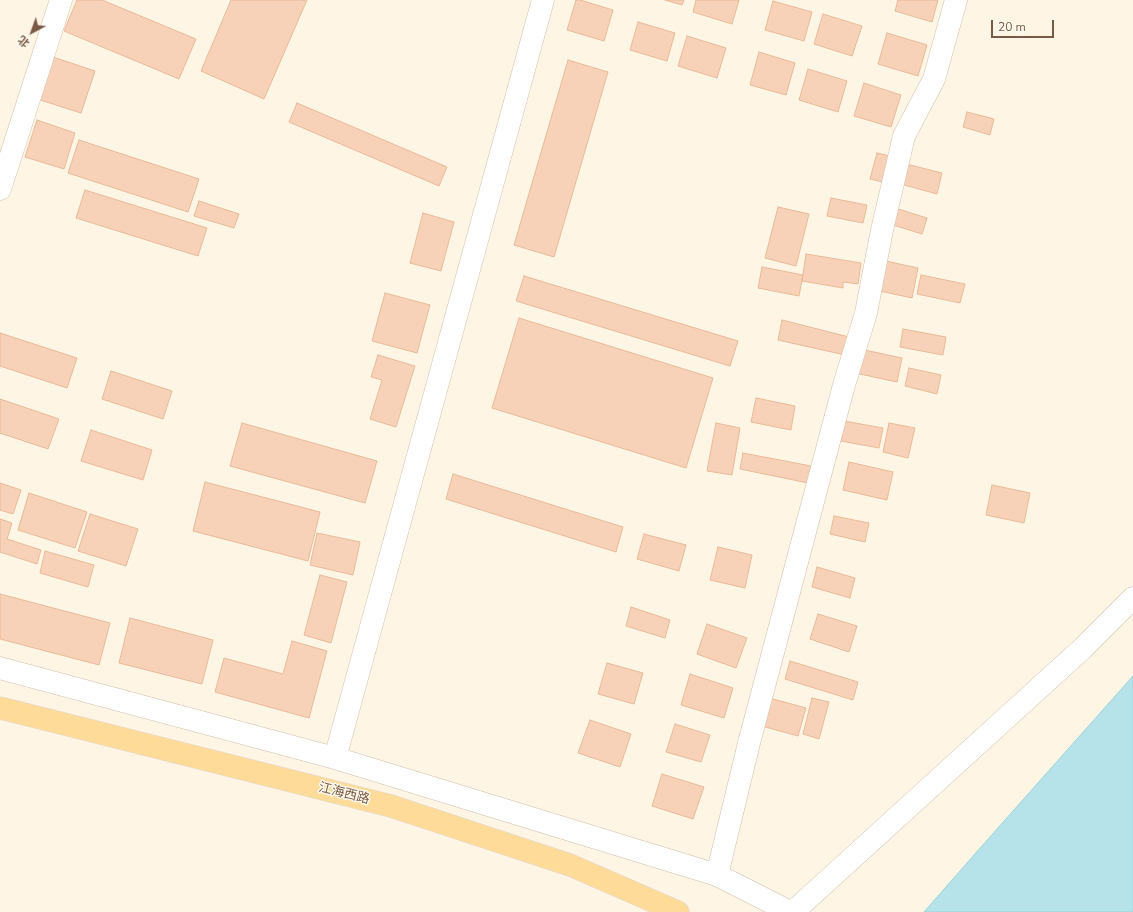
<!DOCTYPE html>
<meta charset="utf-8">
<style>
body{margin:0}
#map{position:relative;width:1133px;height:912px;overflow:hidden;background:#fef5e4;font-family:"Nunito Sans","Noto Sans SC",sans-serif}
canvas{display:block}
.north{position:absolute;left:12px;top:12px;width:40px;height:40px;-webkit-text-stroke:3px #fff8ec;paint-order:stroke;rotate:221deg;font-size:11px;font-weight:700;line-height:16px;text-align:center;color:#7a5a47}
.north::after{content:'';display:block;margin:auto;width:14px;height:18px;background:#7a5a47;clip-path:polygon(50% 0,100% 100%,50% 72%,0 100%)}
.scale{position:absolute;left:991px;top:20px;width:63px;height:18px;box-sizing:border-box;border:2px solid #7a5a47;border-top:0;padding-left:5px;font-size:12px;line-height:14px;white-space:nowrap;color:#7a5a47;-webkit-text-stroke:3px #fff8ec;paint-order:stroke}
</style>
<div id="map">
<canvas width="1133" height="912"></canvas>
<div class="north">北</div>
<div class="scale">20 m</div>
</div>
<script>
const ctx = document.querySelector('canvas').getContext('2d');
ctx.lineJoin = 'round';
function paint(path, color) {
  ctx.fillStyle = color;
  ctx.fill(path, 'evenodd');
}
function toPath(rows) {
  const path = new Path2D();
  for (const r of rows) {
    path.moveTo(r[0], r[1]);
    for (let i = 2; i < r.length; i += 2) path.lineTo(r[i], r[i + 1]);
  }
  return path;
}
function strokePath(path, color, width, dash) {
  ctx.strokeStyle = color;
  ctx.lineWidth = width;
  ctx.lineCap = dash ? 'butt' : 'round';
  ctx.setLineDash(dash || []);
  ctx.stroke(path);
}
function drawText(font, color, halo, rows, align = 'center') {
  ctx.font = font + ' "Nunito Sans","Noto Sans SC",sans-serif';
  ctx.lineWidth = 3;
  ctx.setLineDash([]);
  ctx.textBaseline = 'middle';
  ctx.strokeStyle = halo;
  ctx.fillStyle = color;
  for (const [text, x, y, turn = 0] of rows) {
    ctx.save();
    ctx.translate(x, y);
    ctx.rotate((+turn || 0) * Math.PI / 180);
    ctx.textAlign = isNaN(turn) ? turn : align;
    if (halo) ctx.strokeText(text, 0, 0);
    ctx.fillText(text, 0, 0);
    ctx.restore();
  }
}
const water = toPath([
 [1133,676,1133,912,924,912,989,838,1133,676]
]);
const building = toPath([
 [77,0,102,0,196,39,179,79,64,31,77,0],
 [231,0,307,0,264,99,201,71,231,0],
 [576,0,580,0,613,10,604,41,567,30,576,0],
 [665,0,684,0,682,5,665,0],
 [696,0,739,0,732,24,693,12,696,0],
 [898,0,938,0,932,22,895,11,898,0],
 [773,1,812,12,804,41,765,30,773,1],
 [823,14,862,26,852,56,814,44,823,14],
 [638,22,675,33,667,61,630,50,638,22],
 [887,33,927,45,918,76,878,64,887,33],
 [687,36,726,48,717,78,678,66,687,36],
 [759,52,795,63,786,95,750,85,759,52],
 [50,56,95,71,81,113,37,99,50,56],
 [568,60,608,72,554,257,514,245,568,60],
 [808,69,847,81,838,112,799,100,808,69],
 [864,83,901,95,891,127,854,116,864,83],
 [297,103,447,167,439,186,289,122,297,103],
 [967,112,994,119,990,135,963,127,967,112],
 [37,120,75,133,64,169,25,157,37,120],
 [79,140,199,179,188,212,68,173,79,140],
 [877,153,890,156,883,182,870,179,877,153],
 [902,163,942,173,937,194,897,183,902,163],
 [85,190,207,228,198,256,76,218,85,190],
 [831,198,867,205,863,223,827,216,831,198],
 [199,201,239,214,234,228,194,216,199,201],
 [778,207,809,214,796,266,765,258,778,207],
 [895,208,927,218,922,234,890,224,895,208],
 [423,213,454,222,441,271,410,263,423,213],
 [806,254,861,263,858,284,843,282,843,288,802,281,806,254],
 [881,260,918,268,912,298,875,290,881,260],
 [762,267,803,275,799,296,758,288,762,267],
 [921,275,965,284,960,303,917,294,921,275],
 [524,276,738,341,730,366,516,301,524,276],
 [385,293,430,305,417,353,372,341,385,293],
 [519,318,713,378,686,468,492,408,519,318],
 [782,320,849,337,845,355,778,340,782,320],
 [903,329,946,337,943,355,900,347,903,329],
 [0,333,77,358,67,388,0,366,0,333],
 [860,349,902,358,897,382,855,373,860,349],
 [378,355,415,366,396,427,370,419,382,380,371,377,378,355],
 [909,368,941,375,937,394,905,386,909,368],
 [111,371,172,391,163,419,102,399,111,371],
 [756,398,795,406,791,430,751,422,756,398],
 [0,399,59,419,48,449,0,433,0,399],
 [844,421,883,428,879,448,841,441,844,421],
 [242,423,377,461,365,503,230,466,242,423],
 [716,423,740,428,732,475,707,471,716,423],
 [889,423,915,428,908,458,883,452,889,423],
 [91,430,152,450,143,480,81,461,91,430],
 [743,453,811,466,808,483,740,469,743,453],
 [849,462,893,472,887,500,843,490,849,462],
 [453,474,623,527,616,552,446,499,453,474],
 [205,482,320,512,308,561,193,531,205,482],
 [0,483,21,490,13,514,0,510,0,483],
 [992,485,1030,493,1024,523,986,515,992,485],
 [29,493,87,512,75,548,18,530,29,493],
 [90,514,138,529,126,566,78,551,90,514],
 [834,516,869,523,865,542,830,534,834,516],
 [0,519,12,523,7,539,41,550,37,564,0,552,0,519],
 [317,533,360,542,353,575,310,565,317,533],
 [644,534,686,545,679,571,637,559,644,534],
 [718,547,752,555,745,588,710,580,718,547],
 [45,551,94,565,88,587,40,573,45,551],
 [817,567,855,578,850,598,812,587,817,567],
 [320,575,347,582,331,643,304,635,320,575],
 [0,594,110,623,99,665,0,639,0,594],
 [631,607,670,620,665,638,626,626,631,607],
 [818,614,857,626,849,652,810,639,818,614],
 [130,618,213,640,202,684,119,663,130,618],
 [707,624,747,638,736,668,697,654,707,624],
 [292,641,327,651,309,718,215,692,224,658,283,674,292,641],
 [790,661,858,682,853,700,785,679,790,661],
 [607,663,643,673,634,704,598,694,607,663],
 [690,674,733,688,724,718,681,705,690,674],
 [766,697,806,708,798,736,758,725,766,697],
 [812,698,829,702,819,739,803,734,812,698],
 [590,720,631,734,620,767,578,753,590,720],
 [675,724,710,735,701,762,666,752,675,724],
 [662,774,704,787,693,819,652,806,662,774]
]);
const minor = toPath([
 [0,189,61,0],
 [0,668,335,758,717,875,790,912],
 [335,758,543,0],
 [717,875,749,743,844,385,866,313,882,230,904,136,934,79,956,0],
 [793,912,1083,648,1133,598]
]);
const major = toPath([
 [0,708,391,806,570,865,678,912]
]);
const streetNames = [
 ["江海西路",344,794,14]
];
paint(water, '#b6e2ea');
strokePath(water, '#9bd2dd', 1);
paint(building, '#f7d2b9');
strokePath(building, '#ebb997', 1);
strokePath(minor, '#d4beab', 23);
strokePath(major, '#dfd7d3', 23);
strokePath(minor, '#fff', 22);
strokePath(major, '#ffdb9a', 22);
drawText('13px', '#7a5a47', '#fff8ec', streetNames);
</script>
